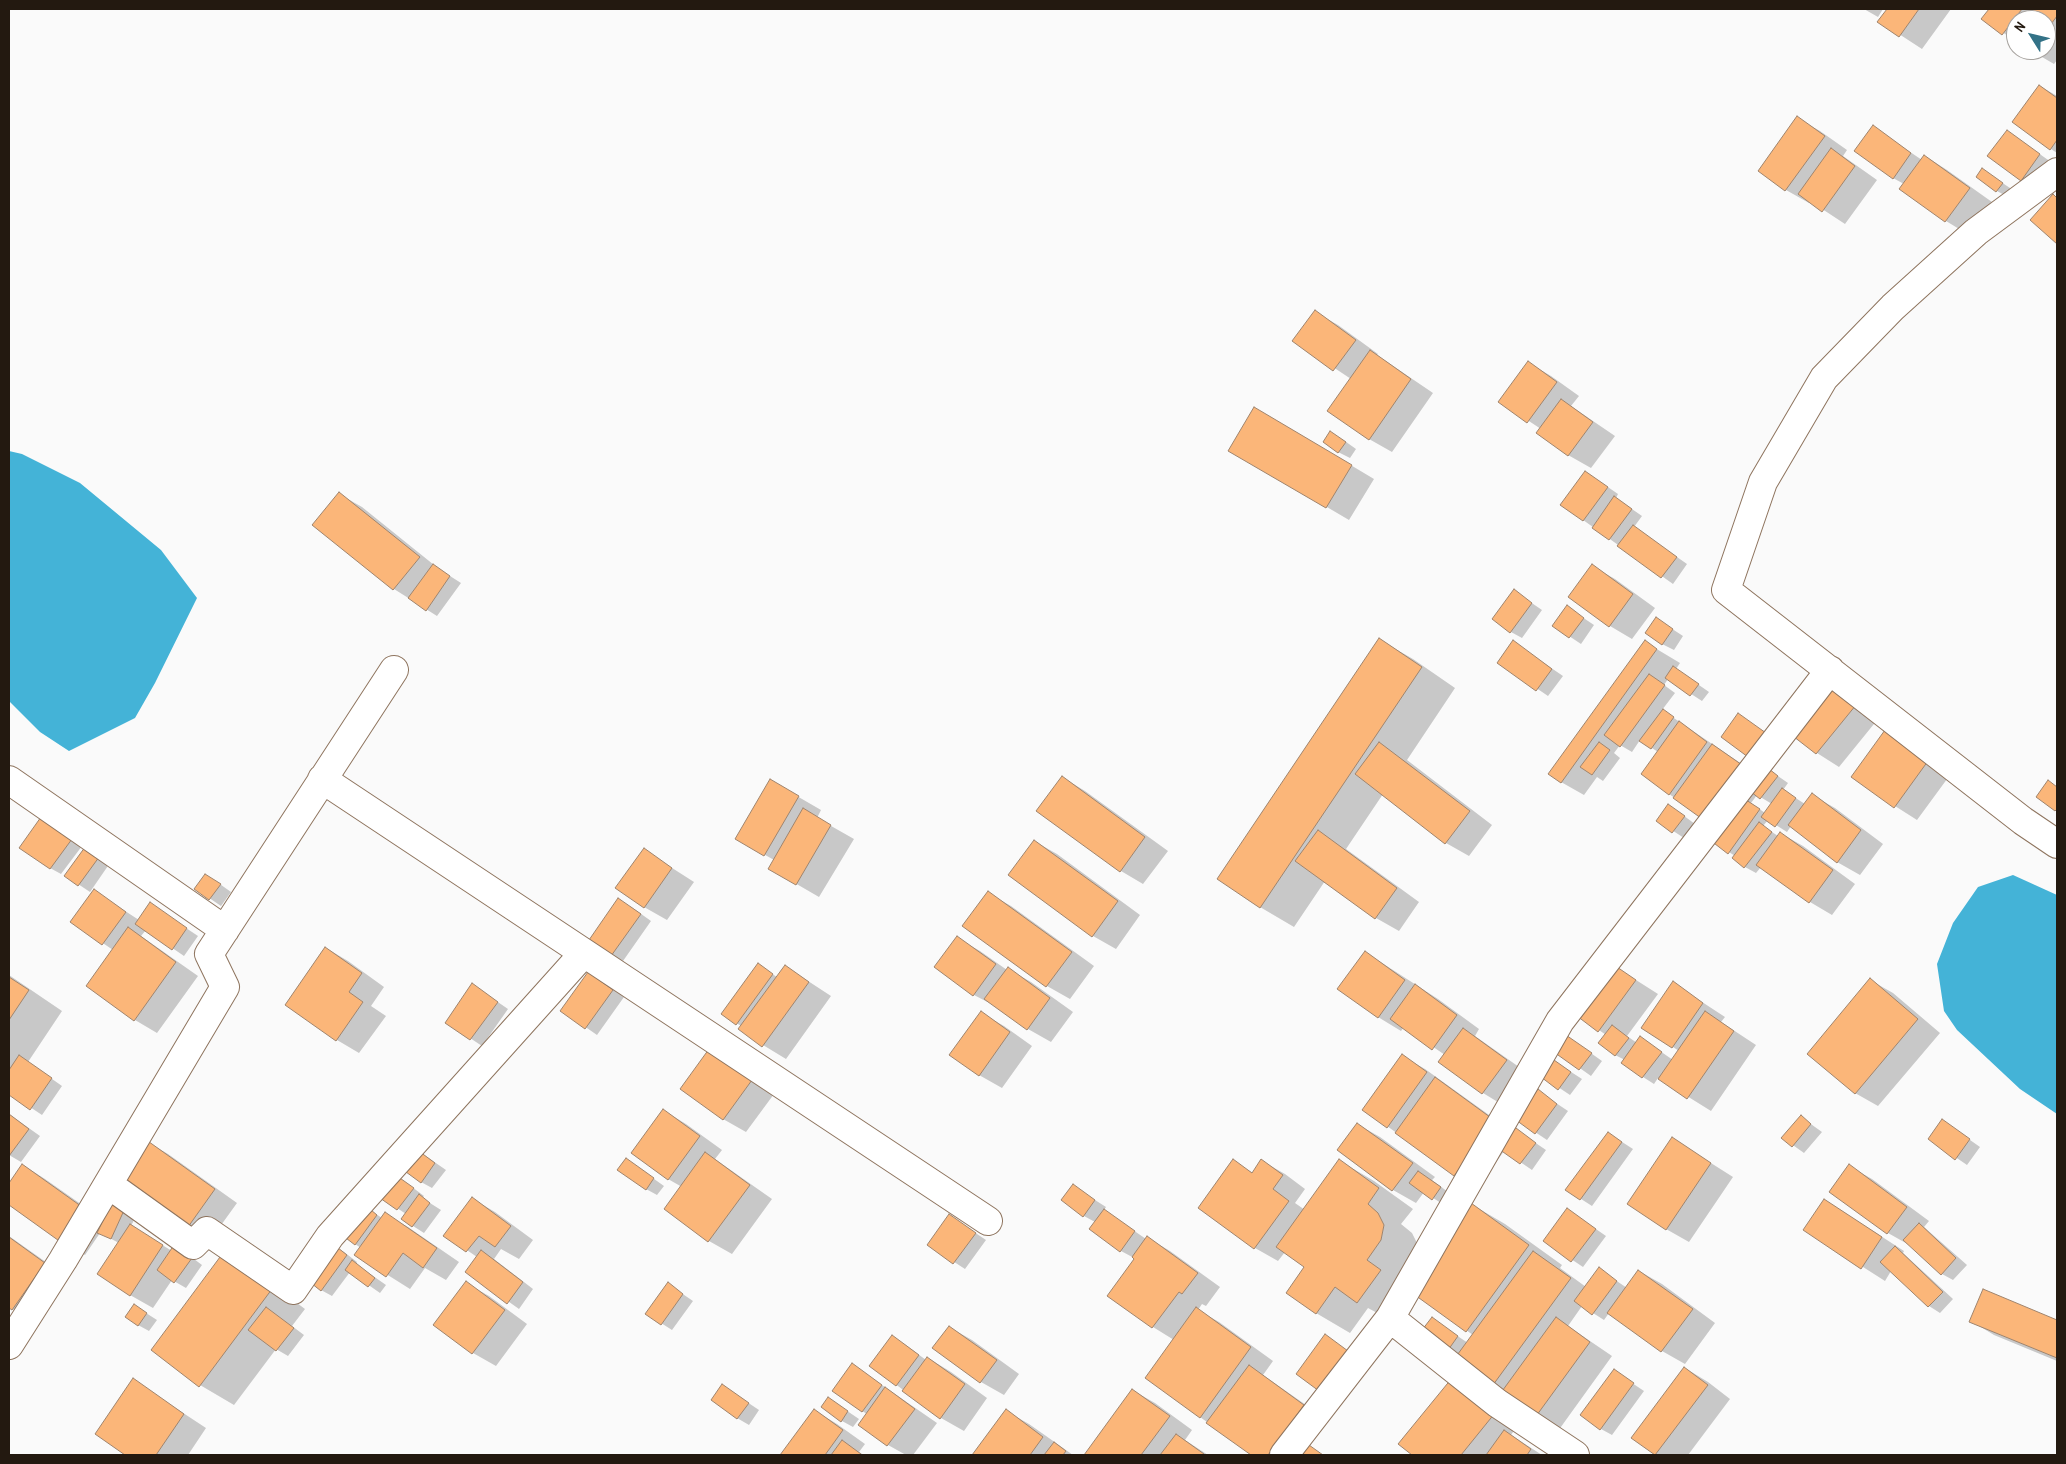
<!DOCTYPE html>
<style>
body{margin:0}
#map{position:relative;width:2066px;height:1464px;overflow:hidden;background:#fafafa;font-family:"Archivo Narrow",sans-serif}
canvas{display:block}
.frame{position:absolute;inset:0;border:10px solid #231910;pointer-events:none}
.north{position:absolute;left:2006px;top:10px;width:50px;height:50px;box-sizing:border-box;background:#fff;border:1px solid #a7a39f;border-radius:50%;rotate:306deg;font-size:14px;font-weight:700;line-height:20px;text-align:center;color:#231910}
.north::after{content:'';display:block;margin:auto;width:18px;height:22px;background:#337287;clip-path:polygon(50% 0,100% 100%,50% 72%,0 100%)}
</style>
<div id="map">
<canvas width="2066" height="1464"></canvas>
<div class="frame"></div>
<div class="north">N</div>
</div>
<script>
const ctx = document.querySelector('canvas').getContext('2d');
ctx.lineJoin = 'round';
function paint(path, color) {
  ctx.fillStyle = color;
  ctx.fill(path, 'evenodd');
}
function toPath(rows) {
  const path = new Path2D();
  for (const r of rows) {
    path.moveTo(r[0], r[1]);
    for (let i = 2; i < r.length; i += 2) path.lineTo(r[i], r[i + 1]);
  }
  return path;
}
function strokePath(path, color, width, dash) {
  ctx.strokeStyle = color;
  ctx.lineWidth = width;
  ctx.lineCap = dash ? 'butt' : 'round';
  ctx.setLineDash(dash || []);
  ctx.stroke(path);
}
const water = toPath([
 [9,451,22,454,80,483,161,550,197,598,155,683,135,718,69,751,40,732,9,701],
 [2013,875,2057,895,2057,1114,2020,1089,1957,1030,1944,1011,1937,964,1953,923,1978,887]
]);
const shadow = toPath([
 [1864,9,1883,9,1878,17],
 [1888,9,1951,9,1922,49,1879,21],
 [1991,9,2057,9,2057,60,2054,64,2030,50,2046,50,2046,20,2016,20,2016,39,2014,40,1983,19],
 [2040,86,2057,96,2057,153,2051,149],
 [1797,118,1820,131,1847,150,1843,156,1877,180,1845,224,1810,201,1809,203,1786,190,1759,170],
 [1873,127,1922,160,1925,156,1947,170,1992,202,1969,235,1946,221,1901,189,1904,184,1893,178],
 [2007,131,2051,162,2033,186,2022,180],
 [1983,170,2013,190,2008,197,1997,191],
 [1315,312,1338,325,1378,354,1377,355,1433,393,1392,452,1369,439,1351,379,1294,341],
 [1529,363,1551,376,1579,396,1571,406,1615,436,1591,468,1568,455,1541,429,1500,402],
 [1277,421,1374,479,1349,520,1230,450],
 [1342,439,1356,449,1350,458,1338,452],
 [1586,472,1618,494,1616,498,1642,516,1634,527,1687,564,1673,584,1562,505],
 [339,494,362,507,439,569,461,583,437,616,394,589],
 [1592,566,1615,579,1655,608,1632,639,1610,626],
 [1514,591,1542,610,1522,638,1511,632],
 [1567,607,1594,625,1581,644,1554,626],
 [1657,619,1683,636,1674,650,1662,644],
 [1380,640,1413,659,1455,688,1407,760,1492,825,1469,856,1446,843,1383,794,1346,849,1419,902,1399,931,1376,918,1325,881,1294,927,1260,907],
 [1513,642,1563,676,1548,696,1498,662],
 [1645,642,1680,663,1676,669,1709,692,1702,701,1668,679,1664,685,1675,693,1662,710,1758,775,1764,767,1775,774,1788,783,1783,790,1805,804,1812,795,1835,808,1883,844,1860,875,1837,862,1791,826,1787,832,1768,820,1763,826,1778,836,1780,833,1803,846,1855,884,1832,915,1810,902,1761,867,1756,873,1745,867,1733,857,1735,856,1711,840,1719,828,1669,794,1658,752,1640,740,1632,752,1620,745,1614,753,1620,758,1603,781,1597,777,1584,795,1561,782],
 [1757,795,1772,804,1765,813,1751,803],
 [1829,685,1878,719,1839,767,1817,753,1791,733],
 [1886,732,1950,775,1917,820,1895,806],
 [1062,777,1085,791,1168,851,1143,884,1121,871],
 [771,781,821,810,817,818,854,839,819,897,769,868,774,860,737,839],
 [1680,813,1695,824,1684,838,1658,821],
 [41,819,82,846,61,874,50,868],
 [1034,841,1057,854,1140,915,1116,949,1093,936],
 [89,844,112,860,90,892,66,876],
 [644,850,694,882,667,920,644,907],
 [217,882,231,892,221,906,196,889],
 [94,891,139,920,150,904,198,936,184,956,146,930,141,936,198,976,157,1033,135,1020,113,950,72,922],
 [988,893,1011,906,1094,966,1070,999,1047,986,964,926],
 [630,906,651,921,623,961,612,955],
 [957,938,980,951,1007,970,1008,969,1031,982,1073,1012,1051,1042,1028,1029,997,1007,974,995],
 [326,948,348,961,384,987,371,1006,386,1016,359,1053,337,1040,287,1005],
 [1365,952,1438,999,1479,1029,1475,1036,1529,1074,1506,1107,1483,1093,1440,1062,1445,1055,1404,1027,1401,1031,1378,1017,1339,988],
 [758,965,777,977,785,966,831,996,786,1059,763,1045,741,1026,723,1014],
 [1614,966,1658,994,1627,1036,1637,1043,1641,1038,1673,1060,1679,1051,1673,1047,1673,983,1725,1017,1721,1022,1756,1045,1711,1111,1658,1078,1654,1084,1643,1077,1623,1063,1625,1060,1615,1055,1606,1035,1599,1030],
 [9,975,62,1011,28,1062,62,1086,42,1115,9,1093],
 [599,980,624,997,597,1035,561,1010],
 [1870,980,1893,993,1940,1033,1878,1106,1855,1093],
 [473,985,508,1009,482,1046,446,1022],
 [981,1013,1004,1026,1032,1046,1002,1088,979,1075],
 [1564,1034,1602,1061,1591,1076,1553,1049],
 [709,1050,774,1094,746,1132,723,1119],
 [1402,1056,1425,1069,1510,1130,1512,1127,1546,1150,1532,1170,1504,1151,1478,1188,1455,1175,1387,1126],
 [1554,1061,1582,1079,1570,1095,1543,1077],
 [1538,1091,1568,1111,1547,1140,1517,1120],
 [663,1110,686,1124,722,1150,715,1159,772,1199,732,1254,709,1241,666,1209,682,1187,668,1179],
 [9,1114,40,1136,21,1162,9,1155],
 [1801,1117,1822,1132,1804,1153,1783,1138],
 [1943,1121,1980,1147,1967,1165,1929,1139],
 [1357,1124,1380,1137,1435,1177,1432,1180,1452,1195,1444,1205,1424,1192,1416,1203,1393,1190,1339,1150],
 [1608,1133,1633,1149,1592,1206,1567,1190],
 [1673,1139,1733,1177,1689,1242,1666,1229],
 [146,1141,168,1154,237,1203,211,1239,188,1226],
 [417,1150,446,1170,432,1188,421,1182],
 [626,1159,664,1186,657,1195,646,1189],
 [1233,1161,1253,1173,1262,1161,1285,1174,1305,1189,1295,1203,1305,1210,1340,1161,1374,1181,1413,1209,1401,1224,1412,1233,1418,1245,1471,1204,1505,1224,1562,1265,1560,1268,1586,1287,1599,1269,1627,1288,1639,1271,1662,1284,1715,1323,1685,1364,1662,1351,1609,1313,1604,1320,1582,1306,1568,1326,1612,1356,1558,1431,1504,1391,1421,1334,1432,1319,1468,1343,1473,1335,1413,1292,1392,1321,1368,1308,1350,1333,1316,1313,1306,1267,1285,1252,1278,1261,1255,1248,1199,1208],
 [23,1165,45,1179,105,1221,114,1202,137,1214,131,1226,172,1251,186,1253,202,1265,186,1288,172,1280,153,1308,130,1295,119,1243,100,1233,85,1255,62,1242,9,1203,9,1185],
 [1849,1166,1872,1179,1929,1221,1924,1227,1967,1265,1953,1280,1942,1274,1911,1246,1888,1233,1830,1191],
 [408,1184,424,1196,422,1198,441,1210,424,1233,402,1219,406,1214,382,1198],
 [1073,1186,1106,1207,1104,1210,1146,1239,1148,1238,1170,1251,1220,1287,1206,1306,1202,1304,1198,1310,1219,1322,1273,1361,1263,1375,1326,1419,1300,1455,1253,1455,1200,1417,1174,1340,1153,1327,1109,1296,1136,1259,1121,1251,1091,1229,1095,1222,1084,1216],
 [473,1199,495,1212,533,1240,519,1259,501,1249,494,1259,533,1289,519,1309,467,1272,477,1257,445,1235],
 [1825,1200,1904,1251,1903,1253,1953,1299,1940,1313,1929,1306,1891,1271,1885,1281,1805,1230],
 [365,1207,382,1218,385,1214,408,1227,459,1262,446,1280,425,1268,410,1289,356,1255,361,1248,355,1244],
 [1567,1209,1606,1236,1583,1267,1544,1241],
 [950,1216,986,1240,965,1269,928,1245],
 [9,1236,67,1277,35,1322,9,1307],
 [333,1245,344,1252,357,1262,356,1264,386,1285,380,1293,350,1272,332,1296,321,1290],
 [258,1274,305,1309,292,1326,304,1335,288,1356,276,1349,234,1405,200,1385],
 [466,1283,489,1296,527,1324,496,1366,473,1353,435,1325],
 [668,1284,693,1301,672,1330,661,1323],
 [1983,1291,2057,1321,2057,1361,1994,1335,1971,1321],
 [135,1306,157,1320,149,1331,138,1325],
 [949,1327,972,1340,1019,1374,1004,1395,981,1382,934,1348],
 [903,1343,926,1360,928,1358,951,1372,987,1398,964,1431,941,1418,871,1366],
 [853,1365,937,1423,913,1455,906,1455,888,1445,860,1425,867,1414,862,1411],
 [1685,1368,1708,1382,1730,1399,1688,1455,1657,1455,1633,1437],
 [1614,1371,1644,1391,1612,1435,1601,1429],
 [1452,1379,1517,1426,1511,1435,1542,1455,1414,1455,1400,1444],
 [133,1380,206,1428,188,1455,127,1455,96,1434],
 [723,1386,759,1410,749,1425,737,1418],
 [1132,1390,1155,1403,1192,1430,1185,1440,1208,1455,1085,1455],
 [828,1398,859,1419,853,1427,842,1421],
 [814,1410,837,1424,865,1444,859,1452,864,1455,782,1455],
 [1006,1411,1029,1424,1073,1455,974,1455]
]);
const building = toPath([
 [1887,9,1919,9,1899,37,1877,22,1887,9],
 [1989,9,2022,9,2002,35,1981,19,1989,9],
 [2034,9,2057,9,2057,16,2046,31,2046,20,2025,20,2034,9],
 [2039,85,2057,98,2057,140,2050,150,2012,122,2039,85],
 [1797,116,1825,136,1785,191,1758,171,1797,116],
 [1873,125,1911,153,1893,179,1854,151,1873,125],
 [2007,130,2040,154,2021,181,1987,156,2007,130],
 [1831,148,1855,166,1822,212,1798,194,1831,148],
 [1924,155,1970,188,1945,222,1899,189,1924,155],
 [1982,168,2003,183,1996,192,1976,177,1982,168],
 [2053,194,2057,198,2057,244,2030,220,2053,194],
 [1315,310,1356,340,1333,371,1292,341,1315,310],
 [1370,350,1411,379,1369,440,1327,411,1370,350],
 [1528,361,1557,382,1527,423,1498,402,1528,361],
 [1561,399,1593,422,1568,456,1536,433,1561,399],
 [1254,407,1352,465,1326,508,1228,451,1254,407],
 [1330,431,1346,442,1338,453,1323,442,1330,431],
 [1585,471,1608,487,1583,521,1560,505,1585,471],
 [339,492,420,557,393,590,312,525,339,492],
 [1614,496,1632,509,1609,540,1592,528,1614,496],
 [1633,525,1677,557,1661,578,1617,546,1633,525],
 [433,564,450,576,426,611,408,598,433,564],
 [1592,564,1633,594,1609,627,1568,597,1592,564],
 [1514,589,1532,603,1510,633,1492,619,1514,589],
 [1567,605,1584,618,1569,638,1552,626,1567,605],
 [1656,617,1673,629,1662,645,1645,633,1656,617],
 [1379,638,1422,667,1260,908,1217,879,1379,638],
 [1513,640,1552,669,1536,691,1497,663,1513,640],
 [1645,640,1657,649,1561,783,1548,774,1645,640],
 [1673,666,1699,684,1690,696,1665,678,1673,666],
 [1649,674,1665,685,1620,747,1604,735,1649,674],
 [1829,683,1856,705,1816,754,1789,733,1829,683],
 [1663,709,1674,717,1651,749,1639,741,1663,709],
 [1738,713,1766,733,1748,757,1721,737,1738,713],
 [1679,721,1707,742,1669,795,1641,774,1679,721],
 [1885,730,1928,761,1894,808,1851,777,1885,730],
 [1379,742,1470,811,1445,844,1355,774,1379,742],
 [1599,742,1610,750,1592,775,1580,767,1599,742],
 [1712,744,1745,767,1705,821,1673,798,1712,744],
 [1764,765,1778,776,1760,799,1746,788,1764,765],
 [1062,776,1145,837,1120,872,1036,811,1062,776],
 [770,779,799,796,764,856,735,839,770,779],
 [2048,780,2057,787,2057,809,2055,811,2036,797,2048,780],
 [1782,788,1796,798,1775,827,1761,817,1782,788],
 [1812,793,1861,830,1837,863,1788,825,1812,793],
 [1740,796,1760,809,1728,854,1710,840,1740,796],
 [1668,804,1685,816,1672,833,1656,821,1668,804],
 [803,808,831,825,796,885,768,869,803,808],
 [41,817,72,839,50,869,19,848,41,817],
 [1759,822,1772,832,1744,868,1732,858,1759,822],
 [1318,830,1397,888,1375,919,1295,861,1318,830],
 [1780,832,1833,870,1809,903,1756,865,1780,832],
 [1034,840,1118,901,1092,937,1008,875,1034,840],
 [88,843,102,853,78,886,64,876,88,843],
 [644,848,672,868,644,908,615,888,644,848],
 [205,874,221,884,209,900,194,889,205,874],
 [94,889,126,912,102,945,70,922,94,889],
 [988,891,1072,952,1046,987,962,926,988,891],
 [618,898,641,914,611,956,589,940,618,898],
 [150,902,187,928,172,950,135,924,150,902],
 [128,927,176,962,134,1021,86,986,128,927],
 [957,936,996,964,973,996,934,967,957,936],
 [325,947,362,973,349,992,363,1002,336,1041,285,1005,325,947],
 [1365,951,1405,980,1378,1018,1337,989,1365,951],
 [758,963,773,974,736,1025,721,1014,758,963],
 [785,965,809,982,762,1047,738,1029,785,965],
 [1614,965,1636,980,1598,1032,1577,1016,1614,965],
 [1008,967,1050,998,1027,1030,984,999,1008,967],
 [588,972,613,990,585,1029,560,1011,588,972],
 [9,977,29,990,9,1020,9,977],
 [1870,978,1918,1019,1855,1094,1807,1054,1870,978],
 [1673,981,1703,1003,1672,1048,1641,1028,1673,981],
 [472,983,498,1002,470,1040,445,1023,472,983],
 [1415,984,1457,1015,1432,1050,1390,1019,1415,984],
 [981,1011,1010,1032,979,1076,949,1055,981,1011],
 [1705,1011,1734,1031,1687,1099,1658,1079,1705,1011],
 [1612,1025,1629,1038,1615,1056,1598,1043,1612,1025],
 [1463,1028,1507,1060,1482,1094,1438,1062,1463,1028],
 [1563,1033,1592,1053,1579,1070,1551,1050,1563,1033],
 [1640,1036,1662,1052,1642,1078,1621,1063,1640,1036],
 [709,1049,752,1080,723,1120,680,1089,709,1049],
 [1402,1054,1427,1072,1387,1128,1362,1110,1402,1054],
 [19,1055,52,1078,30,1110,9,1095,9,1070,19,1055],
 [1554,1060,1571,1072,1558,1090,1541,1077,1554,1060],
 [1435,1077,1494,1120,1454,1176,1395,1133,1435,1077],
 [1538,1089,1557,1104,1535,1134,1516,1120,1538,1089],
 [663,1109,700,1136,668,1180,631,1153,663,1109],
 [9,1114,29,1129,9,1156,9,1114],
 [1801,1115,1811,1124,1792,1147,1781,1138,1801,1115],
 [1942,1119,1970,1139,1955,1160,1928,1139,1942,1119],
 [1357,1123,1413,1163,1392,1191,1337,1150,1357,1123],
 [1512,1125,1536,1143,1520,1164,1496,1147,1512,1125],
 [1608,1132,1622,1142,1580,1200,1565,1190,1608,1132],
 [1672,1137,1711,1163,1666,1230,1627,1204,1672,1137],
 [145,1139,215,1189,188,1227,118,1177,145,1139],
 [416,1149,435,1163,421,1183,402,1169,416,1149],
 [705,1152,750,1185,708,1242,664,1209,705,1152],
 [626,1158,654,1178,646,1190,617,1170,626,1158],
 [1233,1159,1252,1173,1261,1159,1283,1175,1273,1189,1289,1201,1254,1249,1198,1208,1233,1159],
 [1339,1159,1379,1188,1368,1204,1378,1213,1384,1225,1381,1240,1367,1260,1381,1270,1357,1303,1335,1287,1316,1314,1286,1293,1304,1267,1276,1247,1339,1159],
 [22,1164,85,1209,62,1243,9,1205,9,1183,22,1164],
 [1849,1164,1907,1207,1887,1234,1829,1192,1849,1164],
 [1418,1171,1441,1187,1432,1200,1409,1183,1418,1171],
 [397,1176,414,1188,397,1210,380,1198,397,1176],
 [1073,1184,1095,1200,1083,1217,1061,1200,1073,1184],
 [419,1194,430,1203,412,1227,401,1219,419,1194],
 [472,1197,511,1226,495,1247,479,1236,466,1252,443,1236,472,1197],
 [1824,1199,1882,1237,1861,1269,1803,1230,1824,1199],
 [113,1200,126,1206,111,1239,97,1233,113,1200],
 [1471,1203,1529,1245,1466,1332,1408,1290,1471,1203],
 [365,1205,377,1215,355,1245,342,1235,365,1205],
 [1567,1208,1596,1229,1571,1262,1543,1241,1567,1208],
 [1104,1209,1135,1231,1120,1252,1089,1229,1104,1209],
 [385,1212,437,1248,423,1268,403,1253,386,1277,354,1255,385,1212],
 [949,1214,976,1233,953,1264,927,1245,949,1214],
 [1919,1223,1956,1258,1941,1275,1903,1240,1919,1223],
 [130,1224,163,1245,130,1296,97,1274,130,1224],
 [1147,1236,1198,1273,1182,1294,1179,1292,1152,1328,1107,1296,1134,1259,1132,1257,1147,1236],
 [9,1237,45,1263,12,1310,9,1308,9,1237],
 [333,1244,347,1255,321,1291,306,1279,333,1244],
 [174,1245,192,1258,174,1283,157,1270,174,1245],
 [1895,1246,1943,1292,1928,1307,1880,1262,1895,1246],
 [481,1250,523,1282,507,1304,465,1272,481,1250],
 [1533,1251,1571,1278,1493,1385,1455,1358,1533,1251],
 [223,1253,272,1289,199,1387,151,1350,223,1253],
 [352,1260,375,1278,368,1287,345,1270,352,1260],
 [1599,1267,1617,1281,1592,1315,1574,1301,1599,1267],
 [1638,1270,1693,1309,1661,1352,1607,1313,1638,1270],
 [466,1281,505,1310,472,1354,433,1325,466,1281],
 [668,1282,683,1294,661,1325,645,1314,668,1282],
 [1983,1289,2057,1320,2057,1358,1969,1322,1983,1289],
 [134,1304,147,1313,138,1326,125,1317,134,1304],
 [266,1307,294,1328,276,1351,248,1330,266,1307],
 [1196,1307,1251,1347,1200,1418,1145,1378,1196,1307],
 [1432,1317,1458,1336,1446,1353,1419,1334,1432,1317],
 [1556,1317,1590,1342,1534,1419,1500,1394,1556,1317],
 [949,1326,997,1360,980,1383,932,1348,949,1326],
 [1325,1334,1348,1351,1319,1391,1296,1374,1325,1334],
 [892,1335,919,1355,896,1386,869,1366,892,1335],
 [927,1357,965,1384,940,1419,902,1391,927,1357],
 [852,1363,882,1385,862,1412,832,1391,852,1363],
 [1249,1365,1304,1405,1268,1455,1251,1455,1206,1423,1249,1365],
 [1684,1367,1708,1385,1655,1455,1631,1438,1684,1367],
 [1614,1369,1634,1383,1600,1430,1580,1415,1614,1369],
 [133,1378,184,1414,156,1455,125,1455,95,1434,133,1378],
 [1452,1378,1495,1413,1461,1455,1412,1455,1398,1444,1452,1378],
 [722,1384,749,1403,737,1419,711,1400,722,1384],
 [885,1387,915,1409,887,1446,858,1425,885,1387],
 [1132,1389,1170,1416,1141,1455,1084,1455,1132,1389],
 [828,1397,848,1411,841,1422,821,1407,828,1397],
 [814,1409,843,1430,825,1455,780,1455,814,1409],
 [1006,1409,1043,1437,1030,1455,972,1455,1006,1409],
 [1504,1430,1531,1449,1527,1455,1486,1455,1504,1430],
 [1176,1434,1204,1454,1203,1455,1160,1455,1176,1434],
 [842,1440,861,1454,860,1455,831,1455,842,1440],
 [1054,1442,1066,1451,1063,1455,1044,1455,1054,1442],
 [1309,1445,1323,1455,1302,1455,1309,1445]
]);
const minor = toPath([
 [2057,172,1976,232,1893,307,1824,378,1763,482,1726,590,2023,821,2057,844],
 [322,779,988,1221],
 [9,780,225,930],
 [108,1184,193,1245,207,1231,293,1290,330,1236,584,953],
 [1390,1318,1560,1021,1830,670],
 [9,1345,63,1260,225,987,209,954,394,670],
 [1284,1455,1390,1318,1497,1403,1575,1455]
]);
paint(water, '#44b3d7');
paint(shadow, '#0003');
paint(building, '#fbb679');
strokePath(building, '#9f846d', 1);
strokePath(minor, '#8e745e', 30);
strokePath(minor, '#fff', 28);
</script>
